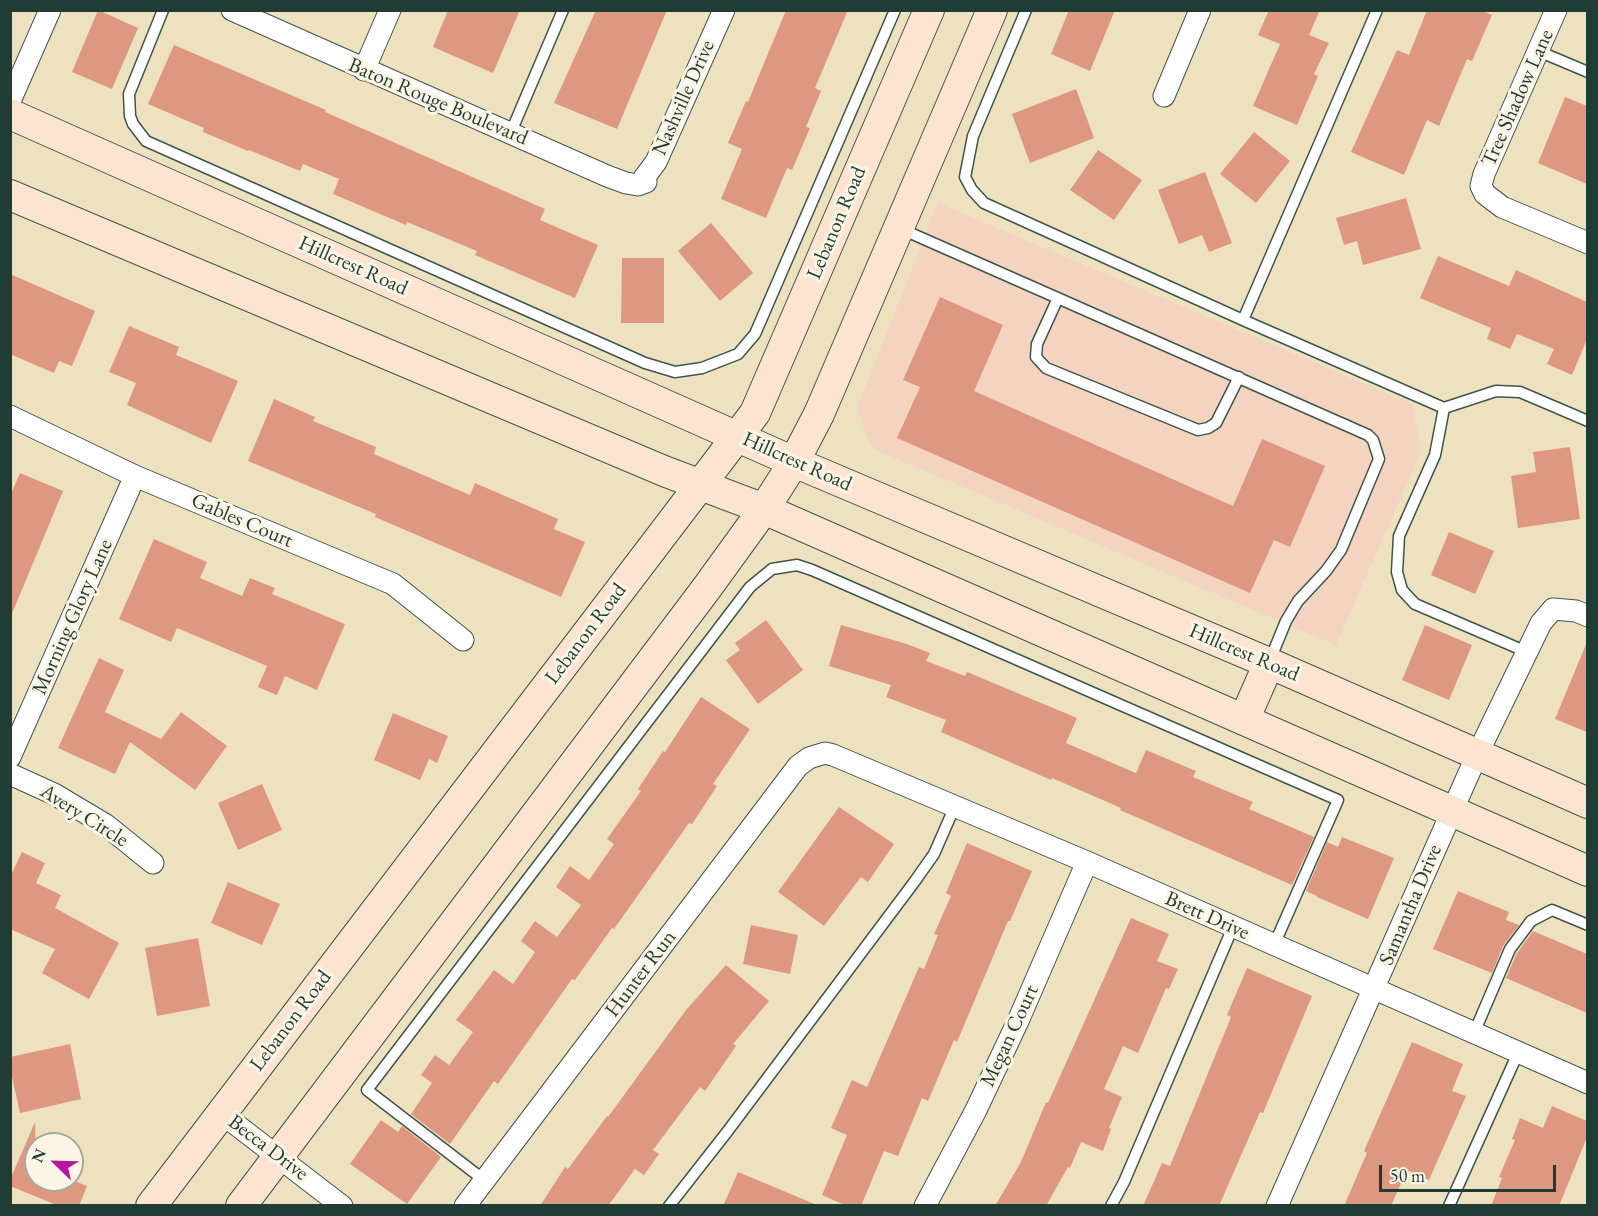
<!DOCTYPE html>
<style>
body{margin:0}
#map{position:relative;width:1598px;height:1216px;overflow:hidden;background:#ede1bf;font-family:"EB Garamond",serif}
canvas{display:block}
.frame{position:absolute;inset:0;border:12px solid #1f3d34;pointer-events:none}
.north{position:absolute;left:24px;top:1132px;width:60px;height:60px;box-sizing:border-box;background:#fcf5e5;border:2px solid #a4ab9e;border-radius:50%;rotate:293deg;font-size:16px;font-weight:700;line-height:24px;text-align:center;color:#1f3d34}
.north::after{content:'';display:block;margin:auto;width:21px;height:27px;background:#b5179e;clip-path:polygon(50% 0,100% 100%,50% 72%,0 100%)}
.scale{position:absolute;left:1379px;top:1165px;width:177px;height:27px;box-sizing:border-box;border:3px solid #1f3d34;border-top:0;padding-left:8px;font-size:18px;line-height:21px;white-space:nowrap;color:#1f3d34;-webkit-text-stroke:4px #fcf5e5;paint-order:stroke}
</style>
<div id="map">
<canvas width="1598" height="1216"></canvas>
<div class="frame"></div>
<div class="north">N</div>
<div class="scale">50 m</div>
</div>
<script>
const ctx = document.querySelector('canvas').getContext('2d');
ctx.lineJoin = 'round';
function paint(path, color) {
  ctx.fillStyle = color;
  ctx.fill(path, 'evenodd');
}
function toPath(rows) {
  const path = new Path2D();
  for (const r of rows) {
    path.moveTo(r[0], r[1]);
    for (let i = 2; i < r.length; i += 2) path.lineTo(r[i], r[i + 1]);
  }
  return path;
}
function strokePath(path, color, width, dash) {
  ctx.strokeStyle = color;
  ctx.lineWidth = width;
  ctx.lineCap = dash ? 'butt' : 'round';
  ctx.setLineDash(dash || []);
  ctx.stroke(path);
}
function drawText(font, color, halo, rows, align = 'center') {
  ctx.font = font + ' "EB Garamond",serif';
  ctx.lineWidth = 6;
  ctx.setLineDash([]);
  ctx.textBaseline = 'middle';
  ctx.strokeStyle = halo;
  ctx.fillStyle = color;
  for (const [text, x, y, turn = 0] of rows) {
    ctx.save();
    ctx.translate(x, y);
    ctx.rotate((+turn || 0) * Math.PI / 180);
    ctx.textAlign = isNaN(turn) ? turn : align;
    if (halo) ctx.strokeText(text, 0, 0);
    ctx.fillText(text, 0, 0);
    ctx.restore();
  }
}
const built = toPath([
 [938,203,1412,404,1421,451,1336,645,874,449,866,435,857,408]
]);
const building = toPath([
 [98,10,138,28,112,89,72,72],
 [448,10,520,10,493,73,433,47],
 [596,10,667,10,617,129,554,103],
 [786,10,848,10,815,88,821,91,806,127,810,128,792,170,787,168,766,218,721,199,742,149,728,143,746,101,748,102],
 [1069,10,1115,10,1090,71,1051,54],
 [1269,10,1320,10,1309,35,1329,43,1314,74,1318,76,1297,125,1253,106,1280,44,1258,35],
 [1427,10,1481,10,1492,15,1472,61,1467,59,1439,126,1427,120,1404,175,1351,152,1397,50,1409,55],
 [174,45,326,110,325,112,545,209,540,220,598,245,575,298,475,255,477,251,407,222,406,225,333,194,339,179,303,164,300,171,249,150,248,151,203,132,204,128,148,104],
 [1076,89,1094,138,1030,163,1012,114],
 [1565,97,1587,106,1587,184,1538,163],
 [1254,132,1290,161,1256,203,1220,174],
 [1098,150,1142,180,1114,220,1070,190],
 [1205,172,1232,243,1209,252,1202,235,1179,244,1158,190],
 [1406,198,1421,249,1363,265,1357,241,1344,245,1336,218],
 [711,223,753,273,720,301,678,251],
 [1438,256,1509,286,1516,270,1587,302,1587,339,1572,375,1547,364,1554,349,1517,334,1510,349,1487,339,1491,328,1420,298],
 [622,258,664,258,664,323,621,323],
 [10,274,95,311,72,366,59,361,54,373,10,354],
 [940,297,1003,325,974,391,1233,506,1262,439,1325,466,1290,547,1274,540,1250,593,897,438,920,387,903,380],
 [129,326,179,347,176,355,238,381,211,443,127,405,136,383,109,372],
 [274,399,315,417,313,421,376,447,374,454,470,495,475,483,558,519,554,529,585,542,561,597,375,517,376,514,248,461],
 [1570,447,1580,519,1518,528,1511,476,1536,472,1533,452],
 [20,473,63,491,11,616,10,496],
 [1449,532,1494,551,1475,594,1431,575],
 [154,539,207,562,200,578,242,596,250,578,275,588,272,594,345,624,317,690,285,676,277,695,258,687,267,666,177,628,171,642,119,619],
 [766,620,803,670,758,704,726,660,740,650,735,643],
 [841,625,907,644,930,653,926,661,965,676,967,672,1077,718,1066,743,1136,773,1146,750,1196,771,1193,777,1253,802,1249,809,1314,837,1292,885,1120,810,1121,808,1052,778,1051,780,941,732,946,720,886,697,891,685,829,666],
 [1425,625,1472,645,1449,700,1402,680],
 [1587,642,1587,732,1555,719],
 [99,658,124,670,105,712,161,739,181,712,227,746,195,790,130,742,115,774,58,748],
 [701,697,750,729,713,784,717,786,692,824,689,823,614,929,612,928,575,980,572,979,498,1084,494,1081,450,1144,411,1114,432,1083,421,1075,435,1055,449,1065,473,1032,456,1020,494,970,513,984,535,952,521,941,535,921,557,937,581,905,556,887,570,866,589,880,614,844,607,839,641,791,638,789,663,751,665,752],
 [393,713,448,736,437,763,429,759,420,780,374,760],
 [262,784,282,830,238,850,218,803],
 [839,807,894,844,868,882,861,877,824,926,778,892],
 [1342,837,1394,858,1368,919,1317,897,1317,896,1306,891,1327,842,1338,847],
 [967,843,1032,871,1010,921,1008,921,957,1042,954,1040,928,1101,922,1098,898,1156,884,1151,861,1206,847,1206,822,1195,847,1135,831,1128,852,1080,867,1087,919,967,924,969,938,935,934,934,951,896,946,893],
 [22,852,45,863,36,883,61,895,55,908,119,943,89,999,42,973,55,949,10,929,10,877],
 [228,882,280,904,262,945,211,923],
 [1458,891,1509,912,1506,920,1519,925,1503,946,1492,973,1433,949],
 [1131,918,1169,934,1157,961,1178,969,1169,989,1166,988,1138,1053,1123,1046,1104,1089,1122,1097,1109,1128,1111,1129,1103,1151,1081,1142,1070,1168,1068,1167,1046,1206,995,1206,1021,1162,1046,1102,1048,1103],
 [751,925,798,935,790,974,743,964],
 [1533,931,1587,954,1587,1013,1506,978,1517,953],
 [198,938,210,1006,157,1016,145,948],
 [726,965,769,1001,733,1044,736,1046,705,1091,700,1087,653,1150,659,1154,644,1175,635,1169,608,1206,540,1206,565,1167,568,1169,607,1116,608,1117,686,1010],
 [1247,968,1312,996,1263,1113,1260,1112,1219,1206,1143,1206,1162,1163,1170,1166,1231,1017,1227,1015],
 [1412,1042,1463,1064,1452,1091,1466,1096,1429,1180,1407,1170,1391,1206,1344,1206,1367,1153,1364,1151],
 [70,1044,81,1099,20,1113,10,1068,10,1057],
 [1552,1106,1587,1121,1587,1137,1559,1206,1491,1206,1502,1178,1499,1177,1515,1140,1512,1139,1520,1118,1543,1128],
 [381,1120,398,1132,402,1126,441,1157,407,1204,350,1164],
 [35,1122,36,1180,72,1180,87,1186,79,1206,59,1206,10,1186,10,1180],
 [738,1172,817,1205,817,1206,723,1206]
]);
const service = toPath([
 [163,10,129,94,130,116,133,124,146,141,645,363,675,372,702,368,738,354,755,334,895,10],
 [1026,10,973,136,965,177,972,190,984,203,1243,320,1444,408,1496,391,1520,392,1588,421],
 [1538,51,1588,72],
 [511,132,563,10],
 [899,228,1368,435,1373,440,1379,459,1341,550,1326,571,1298,601,1286,621,1270,660],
 [1058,298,1037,344,1036,357,1046,368,1198,430,1208,428,1216,423,1239,377],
 [1243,320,1377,10],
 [1444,408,1435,455,1399,536,1397,572,1402,590,1415,604,1527,652],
 [1474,1033,1510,949,1531,921,1552,910,1588,925],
 [484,1180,367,1090,750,587,772,569,797,565,812,570,1338,800,1274,945],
 [669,1206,727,1132,915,881,934,854,955,806],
 [1111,1206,1124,1182,1233,927],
 [1449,1206,1518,1053]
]);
const minor = toPath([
 [232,10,607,176,626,183,638,185,646,182,644,178,656,162,724,10],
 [1556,10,1484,174,1481,186,1485,194,1502,207,1588,243],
 [364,70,390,10],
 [1164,96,1200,10],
 [10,101,50,10],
 [10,416,135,476,393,584,463,640],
 [10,757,135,476],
 [10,774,54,794,106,825,153,863],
 [221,1113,342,1206],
 [465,1206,798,766,809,758,825,753,833,755,1087,862,1588,1083],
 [925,1206,976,1110,1018,1021,1087,862],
 [1277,1206,1477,755,1541,623,1553,609,1576,611,1588,616]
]);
const secondary = toPath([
 [10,114,794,462,1269,663,1588,803],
 [10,195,664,471,764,509,1588,871],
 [1244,720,1269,663],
 [151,1206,755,413,929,10],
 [241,1206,706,589,764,509,794,462,819,414,992,10]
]);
const streetNames = [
 ["Nashville Drive",684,98,-66],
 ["Tree Shadow Lane",1518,98,-66],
 ["Baton Rouge Boulevard",438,102,23],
 ["Lebanon Road",837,223,-67],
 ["Hillcrest Road",353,266,24],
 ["Hillcrest Road",797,462,24],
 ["Gables Court",242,521,23],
 ["Morning Glory Lane",73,617,-66],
 ["Lebanon Road",586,634,-53],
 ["Hillcrest Road",1244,653,23],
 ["Avery Circle",84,816,32],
 ["Samantha Drive",1411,905,-67],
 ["Brett Drive",1207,916,24],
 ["Hunter Run",641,974,-53],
 ["Lebanon Road",291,1021,-53],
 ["Megan Court",1010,1036,-65],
 ["Becca Drive",268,1148,37]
];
paint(built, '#f4d3c0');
paint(building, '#de9881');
strokePath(service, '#3e5649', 13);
strokePath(minor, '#3e5649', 23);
strokePath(secondary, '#3e5649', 32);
strokePath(service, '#fff', 10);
strokePath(minor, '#fff', 21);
strokePath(secondary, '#fde4d1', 30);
drawText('21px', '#1f3d34', '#fcf5e5', streetNames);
</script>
